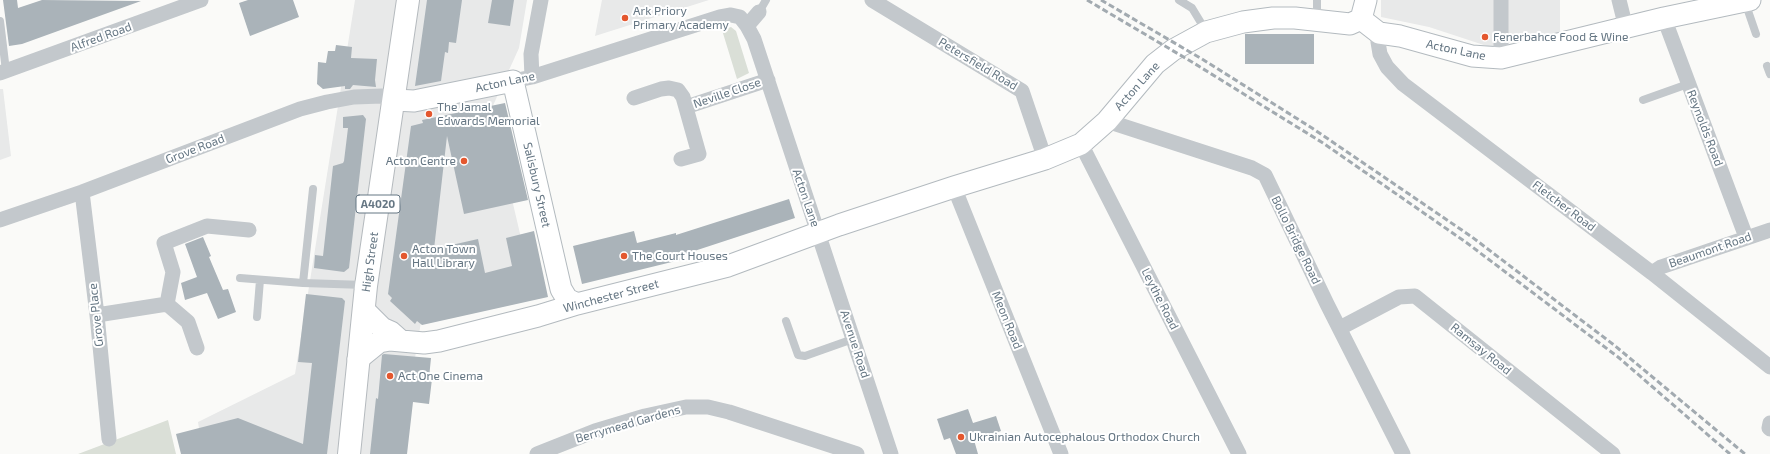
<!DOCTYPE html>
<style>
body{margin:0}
canvas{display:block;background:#fafaf8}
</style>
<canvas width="1770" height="454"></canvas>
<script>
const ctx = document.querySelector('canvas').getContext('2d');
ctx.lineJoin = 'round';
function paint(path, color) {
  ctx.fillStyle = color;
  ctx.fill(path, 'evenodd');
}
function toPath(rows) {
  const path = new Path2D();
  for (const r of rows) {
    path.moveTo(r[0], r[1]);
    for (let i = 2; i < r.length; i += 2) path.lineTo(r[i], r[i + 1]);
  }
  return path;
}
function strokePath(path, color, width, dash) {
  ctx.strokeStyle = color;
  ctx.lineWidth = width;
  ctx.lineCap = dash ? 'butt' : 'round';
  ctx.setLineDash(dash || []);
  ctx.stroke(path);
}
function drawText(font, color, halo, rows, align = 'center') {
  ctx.font = font + ' "Exo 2",sans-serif';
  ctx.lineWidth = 4;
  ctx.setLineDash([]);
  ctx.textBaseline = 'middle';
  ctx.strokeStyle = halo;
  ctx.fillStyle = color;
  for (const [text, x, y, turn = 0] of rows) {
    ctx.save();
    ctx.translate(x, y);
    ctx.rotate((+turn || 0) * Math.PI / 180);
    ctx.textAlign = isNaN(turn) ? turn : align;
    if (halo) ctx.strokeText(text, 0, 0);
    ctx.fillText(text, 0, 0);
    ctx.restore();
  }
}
const built = toPath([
 [355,0,527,0,519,48,491,110,533,289,423,310,399,454,203,454,198,422,295,374],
 [602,0,709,0,595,36],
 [1381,0,1560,0,1560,33,1490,47,1429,27,1381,17],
 [0,89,3,89,11,156,0,160]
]);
const green = toPath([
 [731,27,736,31,749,73,737,79,722,30],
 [168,420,176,454,78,454]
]);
const building = toPath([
 [3,0,17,0,18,8,42,0,141,1,22,44,9,46],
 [248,0,293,0,299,17,250,36,239,3],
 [427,0,462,0,456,43,449,42,448,53,445,52,441,81,415,86],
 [492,0,514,0,510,26,488,23],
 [1245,34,1314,34,1314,64,1245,64],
 [336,45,352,47,351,58,377,59,375,80,376,87,353,85,350,89,345,89,345,86,323,89,317,84,318,62,326,63,328,51,335,51],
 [505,103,528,200,464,214,447,136,434,249,478,239,485,273,512,266,506,238,534,231,548,297,422,325,417,321,415,324,390,301,392,298,388,294,411,126,423,123,422,120],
 [363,115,366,119,349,268,344,272,314,268,315,255,323,256,333,166,343,163,344,161,348,128,343,128,343,117],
 [789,199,795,218,679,256,680,260,582,284,573,246,634,231,637,243,676,233,676,235],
 [203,237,211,256,209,257,223,290,228,289,236,312,218,319,207,293,185,300,181,283,197,277,185,244],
 [306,294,342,298,345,301,327,454,181,454,176,434,238,418,303,444,312,363,298,362],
 [384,354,431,358,429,378,432,379,429,404,413,402,407,454,370,454,376,398,378,399,382,355],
 [968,409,973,423,996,416,1001,431,974,440,978,454,956,454,950,438,944,440,937,419]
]);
const service = toPath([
 [1179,0,1192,8,1206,31],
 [1317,0,1317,20],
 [1745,2,1756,34],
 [759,12,766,0],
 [0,21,6,71],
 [1767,66,1770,74],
 [1643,100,1688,84],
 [313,189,303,283,365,285],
 [240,278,303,283],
 [257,317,260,280],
 [786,321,798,355,805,356,853,339]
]);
const minor = toPath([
 [872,0,1022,91,1045,159],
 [1619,0,1626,28],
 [1664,18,1746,237],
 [747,26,759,12],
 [1379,33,1378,42,1380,54,1387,67,1403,84,1652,273,1770,367],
 [1501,58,1501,0],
 [0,73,201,0],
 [532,77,531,54,541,0],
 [513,81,532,77,720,17,731,15,740,17,747,26,754,39,891,454],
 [634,98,661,89,669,88,678,90,683,97,699,154,681,159],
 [686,107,768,80],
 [1107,121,1252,168,1265,175,1327,304,1403,454],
 [1081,144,1239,454],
 [954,187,1061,454],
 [82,192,97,315,109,439],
 [0,220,82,192,300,109,327,102,354,97,382,96,394,100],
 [1652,273,1661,267,1770,230],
 [97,315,167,304],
 [1340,328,1399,297,1415,296,1613,454],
 [197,348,188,322,167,304,173,272,164,243,207,226,249,230],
 [1770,423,1769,428,1770,429],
 [537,454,595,431,645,416,686,407,708,407,729,412,857,454]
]);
const secondary = toPath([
 [1361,19,1379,33,1400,36,1472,56,1501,58,1664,18,1750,0],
 [1361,19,1366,0],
 [394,100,414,101,513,81,561,289,567,299,577,304],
 [364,310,382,328,391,332,400,340],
 [358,359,379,342,390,340,424,343,439,341,538,316,577,304,728,266,839,225,954,187,1045,159,1081,144,1107,121,1155,64,1173,50,1206,32,1243,22,1273,18,1295,18,1350,24,1361,19]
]);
const primary = toPath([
 [349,454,366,286,408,0]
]);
const rail = toPath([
 [1087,0,1192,62,1323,143,1467,243,1618,357,1730,454],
 [1101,0,1202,59,1312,128,1472,237,1614,345,1745,454]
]);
const markers = [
 [625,18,4,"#e4572e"],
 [1485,37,4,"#e4572e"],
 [429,114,4,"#e4572e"],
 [464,161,4,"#e4572e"],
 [404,256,4,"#e4572e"],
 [624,256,4,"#e4572e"],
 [390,376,4,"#e4572e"],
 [961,437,4,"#e4572e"]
];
const shields = [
 [378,204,44]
];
const shieldNames = [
 ["A4020",378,204]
];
const poiNames = [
 ["Ark Priory",633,11],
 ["Primary Academy",633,25],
 ["Fenerbahce Food & Wine",1493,37],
 ["The Jamal",437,107],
 ["Edwards Memorial",437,121],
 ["Acton Centre",456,161,"right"],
 ["Acton Town",412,249],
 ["Hall Library",412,263],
 ["The Court Houses",632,256],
 ["Act One Cinema",398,376],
 ["Ukrainian Autocephalous Orthodox Church",969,437]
];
const streetNames = [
 ["Alfred Road",101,37,-20],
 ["Acton Lane",1456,50,12],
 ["Petersfield Road",978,64,31],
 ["Acton Lane",505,82,-12],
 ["Acton Lane",1137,86,-48],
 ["Neville Close",727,93,-19],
 ["Reynolds Road",1705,128,69],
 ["Grove Road",195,149,-21],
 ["Salisbury Street",537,185,77],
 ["Acton Lane",806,198,71],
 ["Fletcher Road",1564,206,37],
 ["Bollo Bridge Road",1296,240,64],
 ["Beaumont Road",1710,250,-19],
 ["High Street",370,262,-82],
 ["Winchester Street",611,296,-15],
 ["Leythe Road",1160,299,63],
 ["Grove Place",96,315,-96],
 ["Meon Road",1007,320,68],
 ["Avenue Road",855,344,72],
 ["Ramsay Road",1481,349,39],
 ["Berrymead Gardens",628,424,-16]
];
paint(built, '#e8e9e9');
paint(green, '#dadfd7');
paint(building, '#aab3b9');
strokePath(secondary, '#b3babf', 23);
strokePath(primary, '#b5babe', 24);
strokePath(service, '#c3c8cc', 8);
strokePath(minor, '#c3c8cc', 15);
strokePath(secondary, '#fff', 21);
strokePath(primary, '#fff', 22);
strokePath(rail, '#a2aab0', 3, [6, 3]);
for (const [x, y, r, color] of markers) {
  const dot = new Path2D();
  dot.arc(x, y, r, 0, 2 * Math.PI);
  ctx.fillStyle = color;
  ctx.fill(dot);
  strokePath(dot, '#fff', 1.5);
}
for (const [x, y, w] of shields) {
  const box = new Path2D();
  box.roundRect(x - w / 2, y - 9, w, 18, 3);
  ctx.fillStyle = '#fff';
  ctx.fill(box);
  strokePath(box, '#657683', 1);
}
drawText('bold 11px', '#657683', null, shieldNames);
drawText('12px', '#657683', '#fff', poiNames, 'left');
drawText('12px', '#657683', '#fff', streetNames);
</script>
